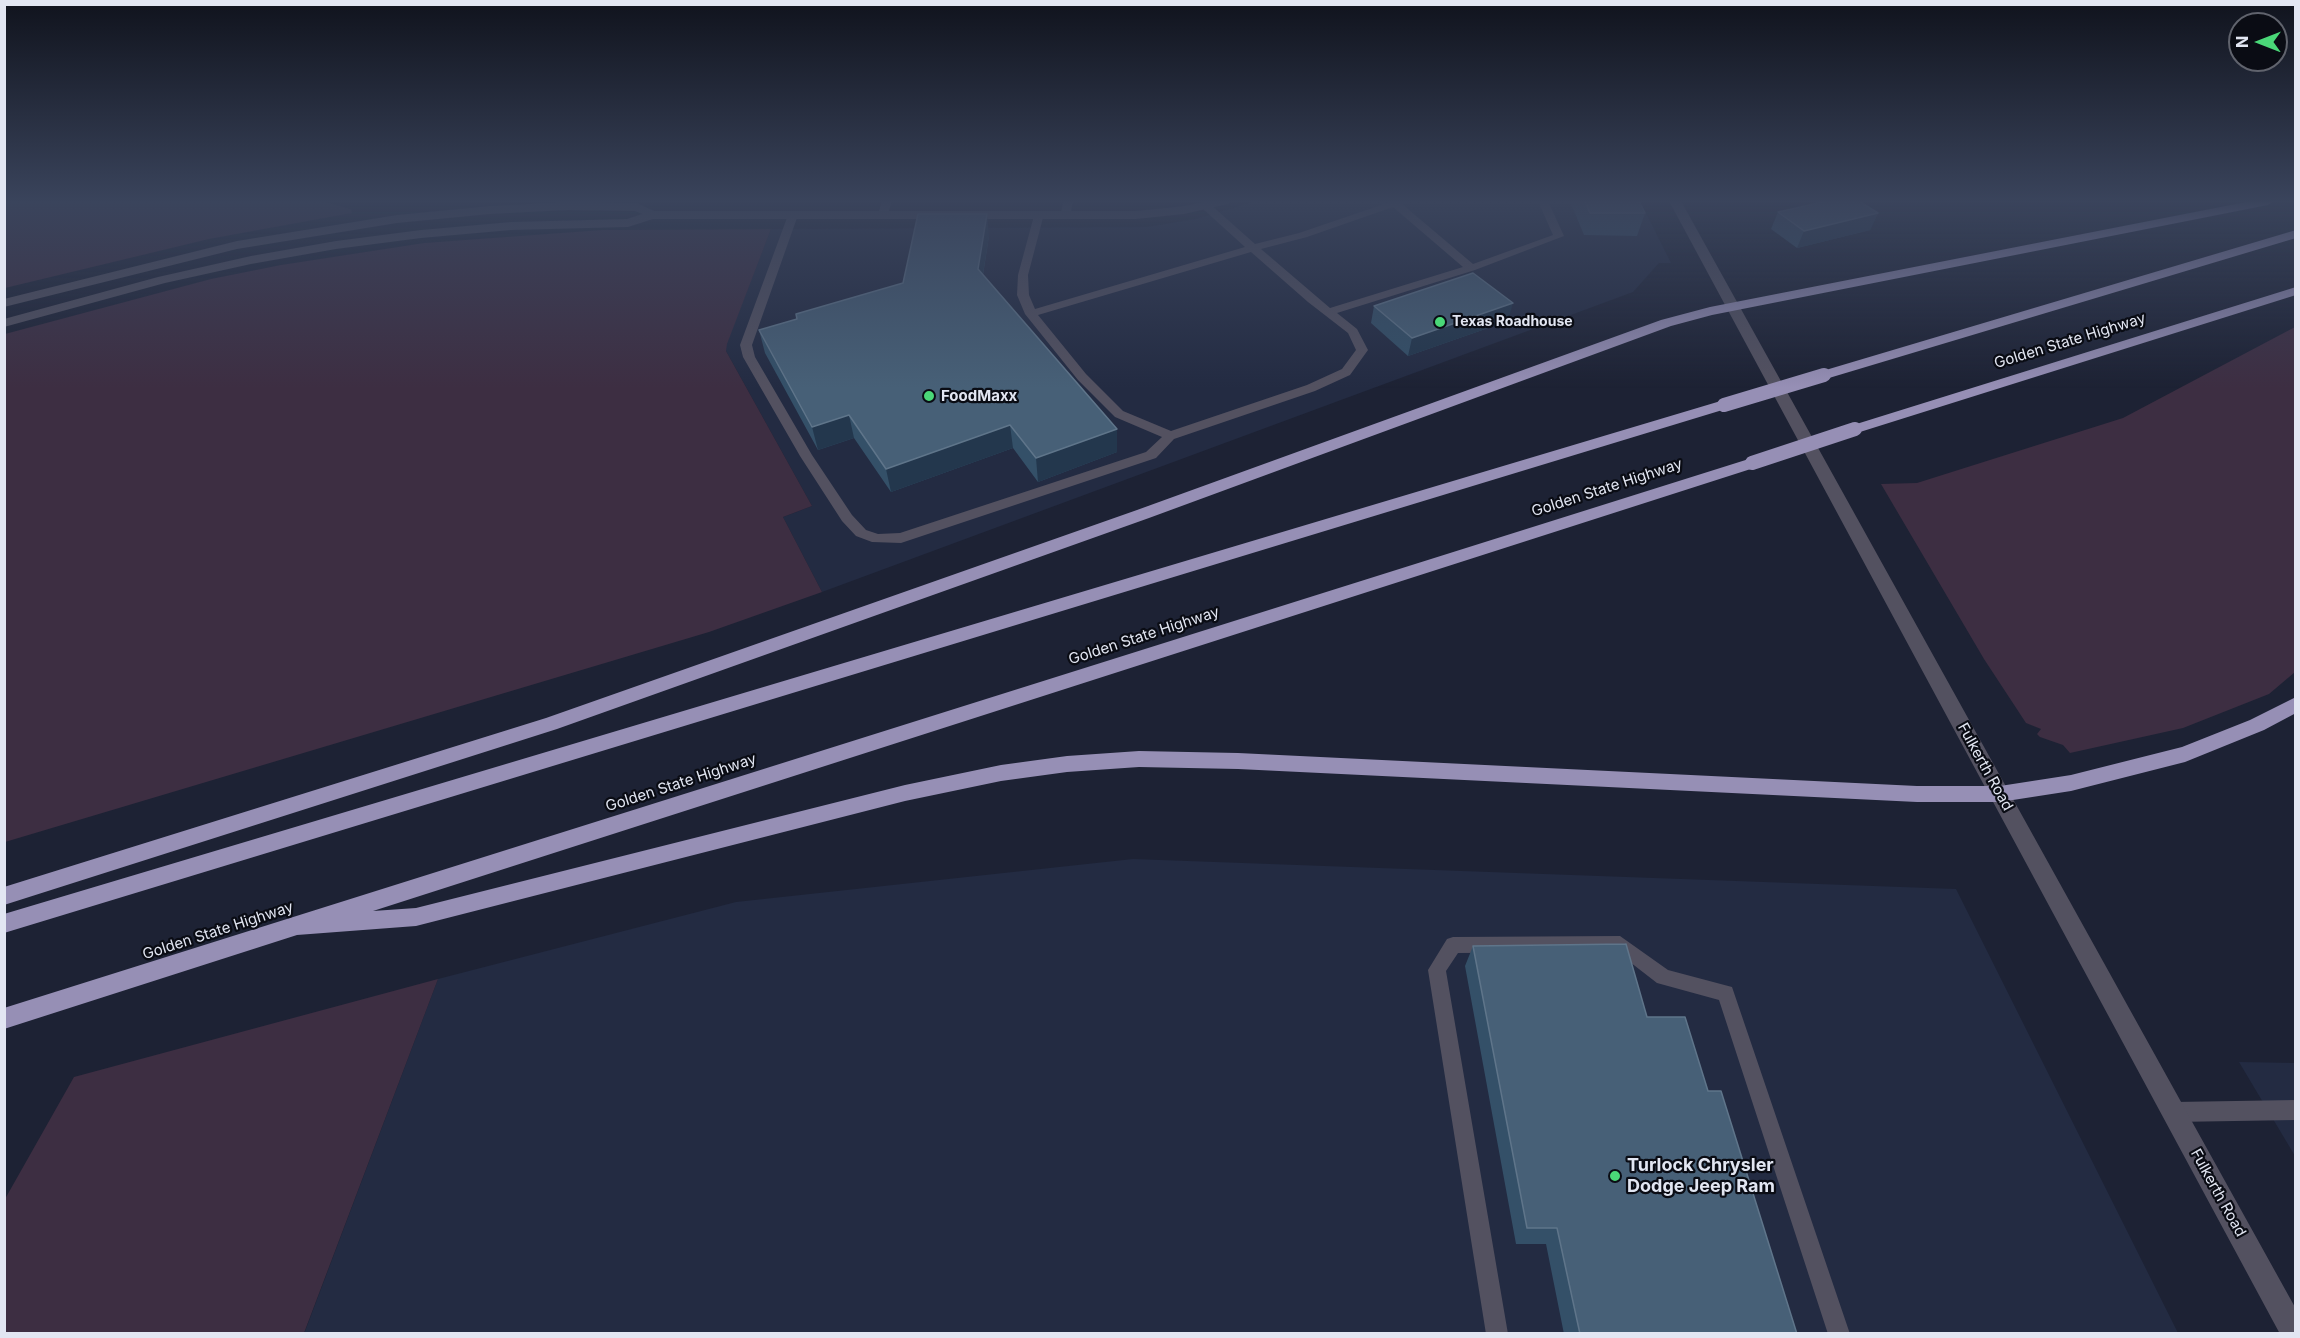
<!DOCTYPE html>
<style>
body{margin:0}
#map{position:relative;width:2300px;height:1338px;overflow:hidden;background:#1d2234;font-family:Inter,sans-serif}
canvas{display:block}
.frame{position:absolute;inset:0;border:6px solid #e2e6f2;pointer-events:none}
.north{position:absolute;left:2228px;top:12px;width:60px;height:60px;box-sizing:border-box;background:#0a0c14;border:2px solid #60636d;border-radius:50%;rotate:270deg;font-size:16px;font-weight:700;line-height:24px;text-align:center;color:#e2e6f2}
.north::after{content:'';display:block;margin:auto;width:21px;height:27px;background:#4ad778;clip-path:polygon(50% 0,100% 100%,50% 72%,0 100%)}
</style>
<div id="map">
<canvas width="2300" height="1338"></canvas>
<div class="frame"></div>
<div class="north">N</div>
</div>
<script>
const ctx = document.querySelector('canvas').getContext('2d');
ctx.lineJoin = 'round';
function paint(path, color) {
  ctx.fillStyle = color;
  ctx.fill(path, 'evenodd');
}
function toPath(rows) {
  const path = new Path2D();
  for (const r of rows) {
    path.moveTo(r[0], r[1]);
    for (let i = 2; i < r.length; i += 2) path.lineTo(r[i], r[i + 1]);
  }
  return path;
}
function strokePath(path, color, width, dash) {
  ctx.strokeStyle = color;
  ctx.lineWidth = width;
  ctx.lineCap = dash ? 'butt' : 'round';
  ctx.setLineDash(dash || []);
  ctx.stroke(path);
}
function drawText(font, color, halo, rows, align = 'center') {
  ctx.font = font + ' Inter,sans-serif';
  ctx.lineWidth = 4.5;
  ctx.setLineDash([]);
  ctx.textBaseline = 'middle';
  ctx.strokeStyle = halo;
  ctx.fillStyle = color;
  for (const [text, x, y, turn = 0] of rows) {
    ctx.save();
    ctx.translate(x, y);
    ctx.rotate((+turn || 0) * Math.PI / 180);
    ctx.textAlign = isNaN(turn) ? turn : align;
    if (halo) ctx.strokeText(text, 0, 0);
    ctx.fillText(text, 0, 0);
    ctx.restore();
  }
}
const built = toPath([
 [1257,201,1640,201,1671,263,1659,263,1633,292,822,592,783,517,812,506,726,351,726,344,771,229,1147,227,1195,219],
 [1133,859,1956,889,2178,1333,304,1334,438,979,736,902],
 [2239,1062,2295,1063,2295,1156]
]);
const green = toPath([
 [4,202,325,202,351,209,352,213,209,239,5,288],
 [771,229,727,344,726,351,812,506,783,517,822,592,709,632,5,842,5,334,211,279,281,265,424,243,602,230],
 [2295,327,2295,672,2269,694,2183,728,2070,753,2063,745,2040,737,2037,734,2041,729,2026,723,1984,659,1881,484,1917,483,2123,418],
 [438,979,304,1333,5,1333,5,1199,74,1077]
]);
const service = toPath([
 [882,201,892,201,888,214,883,217,878,214,882,201],
 [1063,201,1073,201,1070,217,1061,215,1063,201],
 [1393,201,1407,201,1402,204,1473,264,1553,235,1538,201,1548,201,1564,236,1475,270,1337,313,1357,329,1368,350,1350,375,1315,391,1174,439,1156,458,901,543,872,542,856,536,842,521,800,456,743,357,740,345,788,215,797,213,798,215,752,345,755,357,812,455,852,515,866,530,878,534,900,533,1146,452,1162,437,1115,417,1078,380,1025,314,1017,295,1018,275,1035,212,1044,214,1028,275,1029,295,1035,309,1245,247,1202,208,1202,204,1210,204,1255,244,1299,233,1393,201],
 [1393,207,1463,267,1330,308,1261,249,1307,237,1393,207],
 [1251,252,1308,302,1348,333,1356,350,1342,369,1307,385,1171,431,1123,411,1086,374,1038,315,1251,252],
 [1620,936,1668,970,1732,987,1850,1334,1828,1334,1719,1000,1657,983,1617,952,1458,953,1446,971,1508,1334,1486,1334,1428,970,1447,939,1453,937,1620,936],
 [2296,1100,2296,1120,2174,1122,2167,1119,2164,1112,2167,1105,2174,1102,2296,1100]
]);
const tertiary = toPath([
 [1209,201,1230,201,1228,204,1184,214,1136,219,653,219,628,227,511,230,421,238,336,249,251,264,165,283,4,327,4,319,158,277,251,256,336,241,421,230,511,222,627,219,642,214,635,211,568,210,490,214,397,223,237,249,4,307,4,299,237,241,397,215,490,206,568,202,637,203,654,211,1136,211,1184,206,1209,201],
 [1669,201,1681,201,2296,1309,2296,1334,2280,1334,1669,201]
]);
const motorway = toPath([
 [2251,201,2274,201,2268,205,1712,315,1671,326,1149,518,557,729,4,905,4,887,546,718,1137,510,1661,320,1710,307,2251,201],
 [2296,230,2296,238,1829,378,1824,379,1817,375,1819,372,2296,230],
 [2296,287,2296,295,1860,432,1850,432,1847,429,1850,426,2296,287],
 [1724,400,1729,402,1731,405,1729,408,4,933,4,914,1724,400],
 [1752,458,1760,463,1757,467,373,911,416,908,905,785,1001,765,1067,756,1139,751,1238,753,1917,786,2000,786,2071,775,2182,747,2250,720,2296,697,2296,713,2264,730,2185,762,2071,791,2000,802,1917,802,1238,769,1139,767,1067,772,1001,781,905,801,416,926,297,935,4,1029,4,1008,1752,458]
]);
const motorwayBridge = toPath([
 [1724,405,1824,375],
 [1752,463,1855,429]
]);
const wall = toPath([
 [1570,201,1639,201,1645,213,1637,236,1584,235],
 [1778,212,1878,213,1870,230,1797,248,1771,229],
 [989,236,983,275,1117,452,1038,482,1013,448,891,492,854,438,818,450,765,353,759,330,797,319,903,283],
 [1374,306,1508,321,1408,356,1371,323],
 [1473,946,1647,1017,1708,1091,1797,1334,1564,1334,1546,1244,1516,1244,1465,966]
]);
const shadedWall = toPath([
 [1878,213,1870,230,1797,248,1804,231],
 [987,214,989,236,980,292,978,269],
 [1513,303,1508,321,1408,356,1412,338],
 [849,415,854,438,818,450,812,427],
 [1010,425,1013,448,891,492,886,469],
 [1117,429,1117,452,1038,482,1036,458]
]);
const building = toPath([
 [1585,201,1639,201,1645,213,1590,213,1585,201],
 [1827,201,1859,201,1878,213,1804,231,1778,212,1827,201],
 [918,214,987,214,978,269,1117,429,1036,458,1010,425,886,469,849,415,812,427,759,330,797,319,796,314,903,283,918,214],
 [1473,273,1513,303,1412,338,1374,306,1473,273],
 [1626,944,1647,1017,1685,1017,1708,1091,1721,1091,1797,1334,1580,1334,1557,1228,1527,1228,1473,946,1626,944]
]);
const markers = [
 [1440,322,6,"#4ad778"],
 [929,396,6,"#4ad778"],
 [1615,1176,6,"#4ad778"]
];
const farPoinames = [
 ["Texas Roadhouse",1452,322]
];
const streetNames = [
 ["Golden State Highway",2070,341,-17],
 ["Golden State Highway",1607,488,-18],
 ["Golden State Highway",1144,636,-18],
 ["Fulkerth Road",1985,767,61],
 ["Golden State Highway",681,783,-18],
 ["Golden State Highway",218,931,-18],
 ["Fulkerth Road",2218,1193,61]
];
const poiNames = [
 ["FoodMaxx",941,396]
];
const nearPoinames = [
 ["Turlock Chrysler",1627,1166],
 ["Dodge Jeep Ram",1627,1187]
];
paint(built, '#232b42');
paint(green, '#3d2e42');
paint(service, '#535160');
paint(tertiary, '#535160');
paint(motorway, '#968fb5');
strokePath(motorwayBridge, '#968fb5', 14);
paint(wall, '#345068');
paint(shadedWall, '#23374d');
paint(building, '#476077');
strokePath(building, '#5f758a', 1.5);
const sky = ctx.createLinearGradient(0, 0, 0, 388);
sky.addColorStop(0, '#10131d');
sky.addColorStop(0.52, '#3a445c');
sky.addColorStop(1, '#3a445c00');
ctx.fillStyle = sky;
ctx.fillRect(0, 0, 2300, 388);
for (const [x, y, r, color] of markers) {
  const dot = new Path2D();
  dot.arc(x, y, r, 0, 2 * Math.PI);
  ctx.fillStyle = color;
  ctx.fill(dot);
  strokePath(dot, '#0a0c14', 2);
}
drawText('bold 14px', '#e2e6f2', '#0a0c14', farPoinames, 'left');
drawText('15px', '#e2e6f2', '#0a0c14', streetNames);
drawText('bold 15px', '#e2e6f2', '#0a0c14', poiNames, 'left');
drawText('bold 18px', '#e2e6f2', '#0a0c14', nearPoinames, 'left');
</script>
